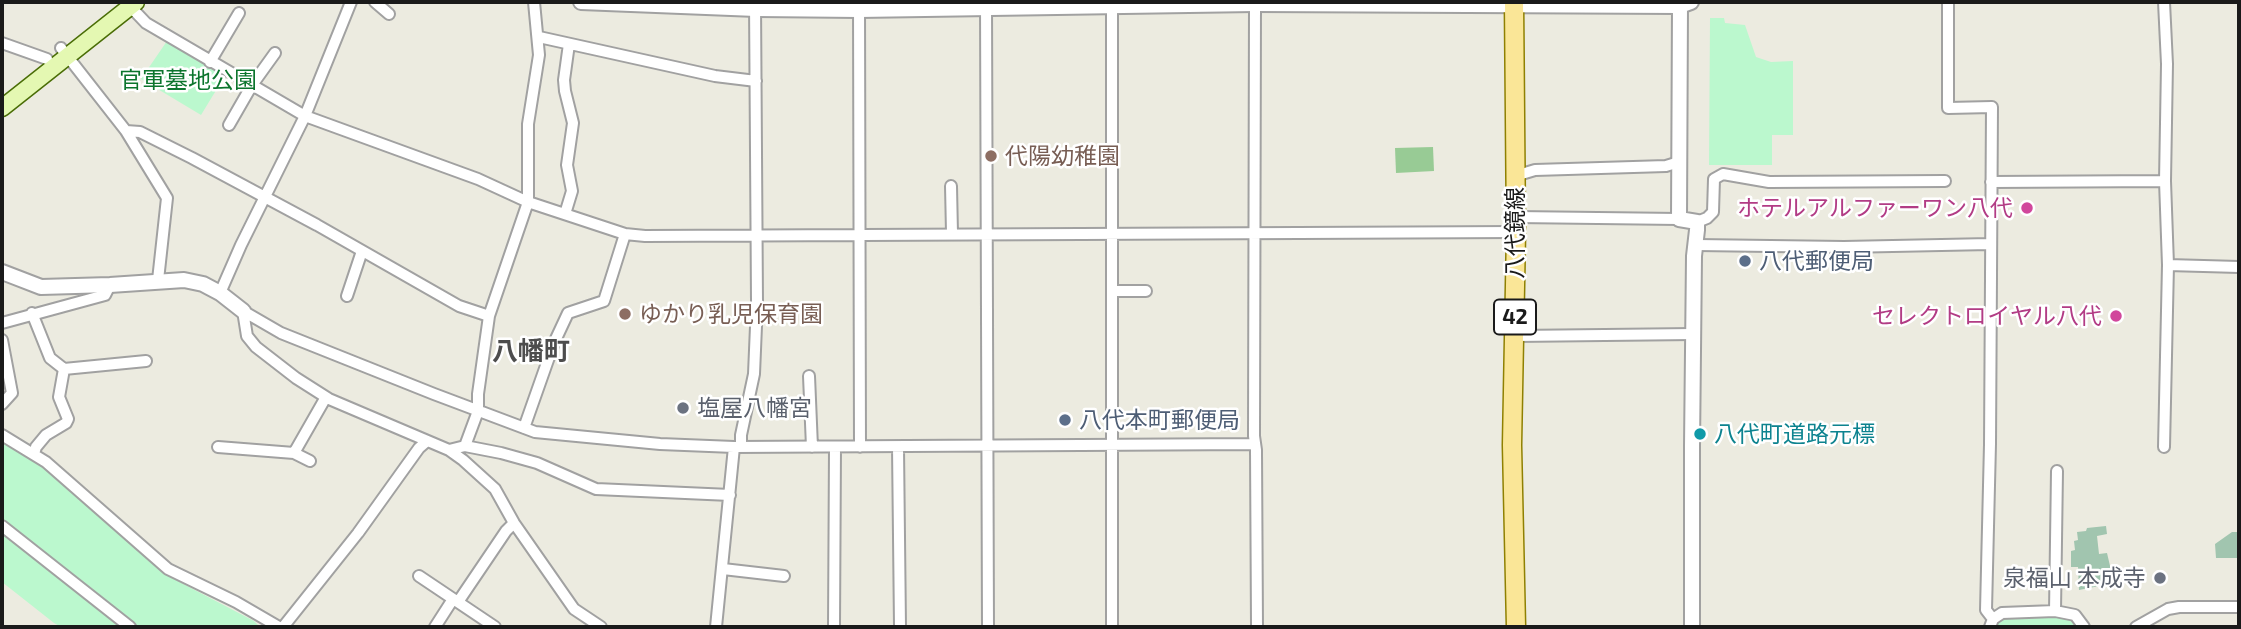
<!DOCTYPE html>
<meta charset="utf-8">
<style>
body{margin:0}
#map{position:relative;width:2241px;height:629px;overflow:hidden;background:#ecebe0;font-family:"Exo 2",sans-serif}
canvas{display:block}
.frame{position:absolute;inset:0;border:4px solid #1a1a1a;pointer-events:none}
</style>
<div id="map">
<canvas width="2241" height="629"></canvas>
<div class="frame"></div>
</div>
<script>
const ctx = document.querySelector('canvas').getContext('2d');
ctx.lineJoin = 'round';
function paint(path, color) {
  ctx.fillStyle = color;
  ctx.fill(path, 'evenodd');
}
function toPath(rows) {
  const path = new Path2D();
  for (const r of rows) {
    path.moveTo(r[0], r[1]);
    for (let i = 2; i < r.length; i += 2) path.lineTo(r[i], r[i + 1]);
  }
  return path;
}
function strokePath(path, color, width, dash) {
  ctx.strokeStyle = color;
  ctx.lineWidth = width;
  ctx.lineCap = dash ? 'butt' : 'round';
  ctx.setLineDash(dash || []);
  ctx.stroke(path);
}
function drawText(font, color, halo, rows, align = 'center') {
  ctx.font = font + ' "Exo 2","Noto Sans JP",sans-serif';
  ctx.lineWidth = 5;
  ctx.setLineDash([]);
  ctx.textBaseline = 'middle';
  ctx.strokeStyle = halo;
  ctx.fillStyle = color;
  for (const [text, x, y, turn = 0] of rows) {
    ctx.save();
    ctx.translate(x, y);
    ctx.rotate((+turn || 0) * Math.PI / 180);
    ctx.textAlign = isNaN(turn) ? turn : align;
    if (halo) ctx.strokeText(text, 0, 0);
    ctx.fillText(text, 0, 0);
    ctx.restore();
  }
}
const forest = toPath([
 [1433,147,1434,171,1396,173,1395,148]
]);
const cemetery = toPath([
 [2106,526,2107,534,2097,536,2099,554,2107,553,2114,583,2079,590,2078,567,2071,567,2071,551,2075,550,2074,541,2078,540,2077,532,2086,531,2087,528],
 [2232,532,2239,532,2239,558,2216,558,2215,544]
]);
const park = toPath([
 [1710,18,1724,18,1725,23,1745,25,1756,57,1771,62,1793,61,1793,135,1772,135,1772,165,1709,165],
 [167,41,226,74,201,115,141,79],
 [2,440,47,468,170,577,254,621,260,627,61,627,54,623,2,582],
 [2063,616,2072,620,2076,627,1994,627,1997,621,2004,618]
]);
const minor = toPath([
 [126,2,146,23,305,116,478,179,528,202,625,234,645,236,1516,232],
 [375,2,389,14],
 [859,2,860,447],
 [986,2,988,627],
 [1112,2,1112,627],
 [1255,2,1254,436,1256,450,1257,627],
 [1948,2,1948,108,1992,107,1990,444,1986,610,1993,619],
 [539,37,715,76,756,81],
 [2,43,47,59],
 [61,48,126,131,140,132,192,158,317,225,459,306,489,316],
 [210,62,239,13],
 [229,125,252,85,275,53],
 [126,131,167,198,158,280],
 [1515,176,1535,170,1666,166,1679,162],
 [1991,182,2165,181],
 [951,186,952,233],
 [565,214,572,191,567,165,573,123,565,91,564,80,569,44],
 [1516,217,1679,219],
 [1697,222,1707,218,1713,212,1714,179,1723,174,1769,182,1945,181],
 [1697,245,1844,247,1990,244],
 [2168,265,2239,267],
 [1112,291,1146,291],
 [220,293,241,245,305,116,351,2],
 [347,296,362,251],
 [243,311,281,333,434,394,535,432,660,444,734,447,1254,444],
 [243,311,247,336,256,347,296,378,329,399,449,450,463,460,495,489,514,523,574,609,601,627],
 [32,313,50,358,64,369,59,397,68,419,66,423,46,435,36,447,34,454],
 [2,323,105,295,110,285],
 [1515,336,1694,334],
 [2,340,12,393,2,404],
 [64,369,146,361],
 [809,376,812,447],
 [524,428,554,343,568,313,604,301,625,234],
 [2,435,46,462,168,569,236,602,279,627],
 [465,446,501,453,537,463,596,489,730,495],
 [218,447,294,453,310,461],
 [741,447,741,435,754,374,757,302,755,2],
 [898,447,900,627],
 [2164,447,2168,265,2165,181,2167,64,2164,2],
 [449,450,465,446,478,411,478,394,489,316,528,202,528,124,539,55,534,2],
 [294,453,326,397],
 [2,526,130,627],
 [723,569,784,576],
 [419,576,495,627],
 [458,602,506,531,514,523],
 [2055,611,2057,471],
 [283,627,358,533,419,448,427,441],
 [435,627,453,599],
 [716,627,734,447],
 [834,627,835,448],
 [1990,627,1993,619,2002,613,2055,611,2075,615,2084,627],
 [2136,627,2168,609,2179,607,2239,607]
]);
const tertiary = toPath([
 [581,2,756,9,859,10,1255,4,1680,6,1691,2],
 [1680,6,1679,219,1697,222,1697,230,1694,256,1692,446,1692,627],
 [2,272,41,287,110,285,184,280,203,284,220,293,243,311]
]);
const secondary = toPath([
 [2,108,136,2]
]);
const primary = toPath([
 [1514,2,1516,232,1512,445,1516,627]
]);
const markers = [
 [991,156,7,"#8d6e63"],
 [2027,208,7,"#d1479c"],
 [1745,261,7,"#5c6f8a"],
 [625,314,7,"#8d6e63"],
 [2116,316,7,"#d1479c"],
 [683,408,7,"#6b7280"],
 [1065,420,7,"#5c6f8a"],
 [1700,434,7,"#0f9aa8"],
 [2160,578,7,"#6b7280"]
];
const shields = [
 [1515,317,42]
];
const shieldNames = [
 ["42",1515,317]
];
const parkNames = [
 ["官軍墓地公園",188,80]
];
const educationNames = [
 ["代陽幼稚園",1005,156],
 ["ゆかり乳児保育園",639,314]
];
const hotelNames = [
 ["ホテルアルファーワン八代",2013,208],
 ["セレクトロイヤル八代",2102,316]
];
const streetNames = [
 ["八代鏡線",1515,233,-90]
];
const serviceNames = [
 ["八代郵便局",1759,261],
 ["八代本町郵便局",1079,420]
];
const worshipNames = [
 ["塩屋八幡宮",697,408],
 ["泉福山 本成寺",2146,578,"right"]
];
const cultureNames = [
 ["八代町道路元標",1714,434]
];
const quarterNames = [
 ["八幡町",531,351]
];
paint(forest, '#98cb95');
paint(cemetery, '#a1c5af');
paint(park, '#bbf8ce');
strokePath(minor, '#a1a1a1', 14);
strokePath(tertiary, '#a1a1a1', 18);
strokePath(secondary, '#4a6d06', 19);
strokePath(primary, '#8f8002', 21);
strokePath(minor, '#fff', 10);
strokePath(tertiary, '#fff', 14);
strokePath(secondary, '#e4f8b2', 16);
strokePath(primary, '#fae697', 18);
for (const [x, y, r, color] of markers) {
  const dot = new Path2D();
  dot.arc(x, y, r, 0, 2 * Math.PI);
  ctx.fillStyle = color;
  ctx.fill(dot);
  strokePath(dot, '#fff', 2.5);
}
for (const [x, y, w] of shields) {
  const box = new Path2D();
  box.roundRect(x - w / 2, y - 17.5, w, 35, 5);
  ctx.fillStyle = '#fff';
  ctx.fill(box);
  strokePath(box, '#1a1a1a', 2);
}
drawText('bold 21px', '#1a1a1a', null, shieldNames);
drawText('23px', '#0c752d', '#fff', parkNames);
drawText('23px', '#785e54', '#fff', educationNames, 'left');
drawText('23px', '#b23c85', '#fff', hotelNames, 'right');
drawText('23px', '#1a1a1a', '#fff', streetNames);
drawText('23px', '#4e5e75', '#fff', serviceNames, 'left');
drawText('23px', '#5b616d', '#fff', worshipNames, 'left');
drawText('23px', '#0d838f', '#fff', cultureNames, 'left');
drawText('bold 26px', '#4d4d4d', '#fff', quarterNames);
</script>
